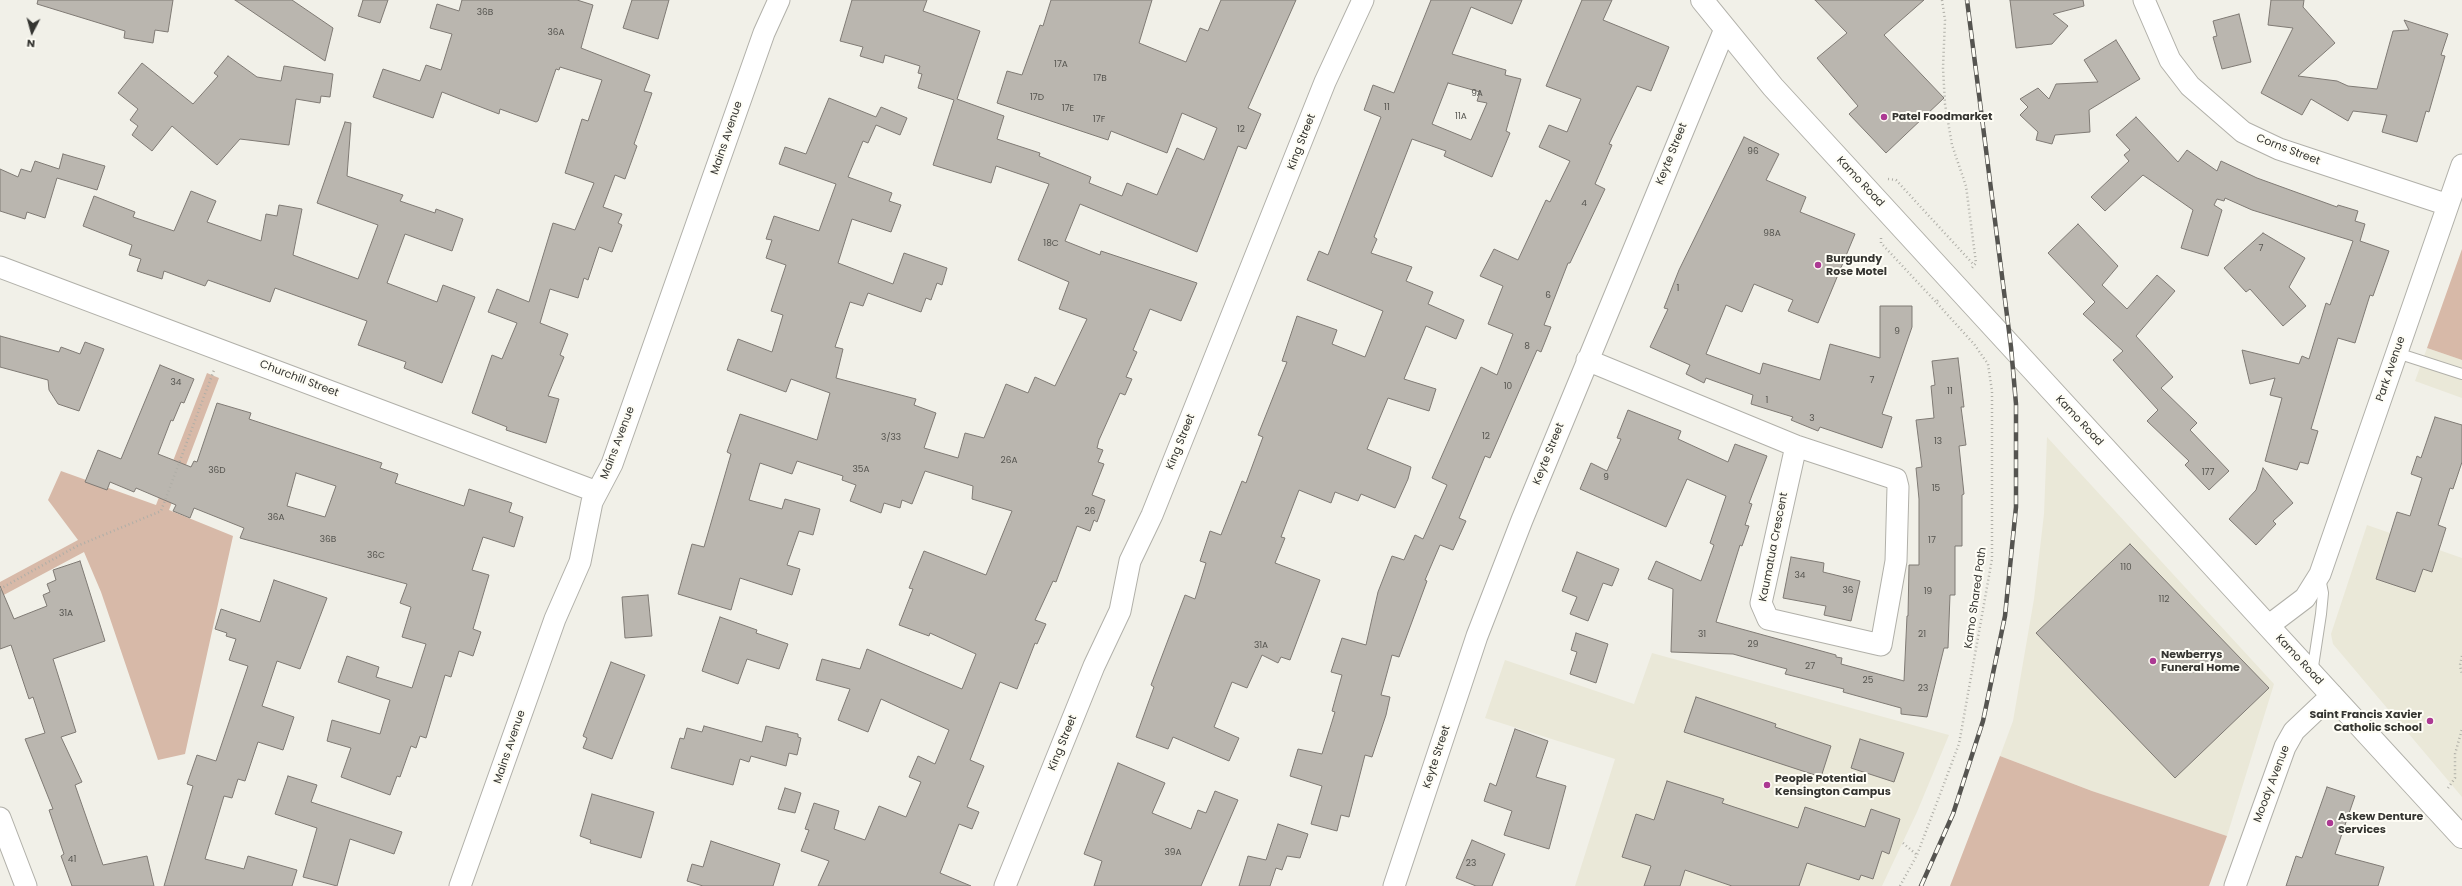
<!DOCTYPE html>
<style>
body{margin:0}
#map{position:relative;width:2462px;height:886px;overflow:hidden;background:#f1f0e8;font-family:Poppins,sans-serif}
canvas{display:block}
.north{position:absolute;left:12px;top:12px;width:40px;height:40px;-webkit-text-stroke:3px #fefdf5;paint-order:stroke;rotate:186deg;font-size:11px;font-weight:700;line-height:16px;text-align:center;color:#353531}
.north::after{content:'';display:block;margin:auto;width:14px;height:18px;background:#353531;clip-path:polygon(50% 0,100% 100%,50% 72%,0 100%)}
</style>
<div id="map">
<canvas width="2462" height="886"></canvas>
<div class="north">N</div>
</div>
<script>
const ctx = document.querySelector('canvas').getContext('2d');
ctx.lineJoin = 'round';
function paint(path, color) {
  ctx.fillStyle = color;
  ctx.fill(path, 'evenodd');
}
function toPath(rows) {
  const path = new Path2D();
  for (const r of rows) {
    path.moveTo(r[0], r[1]);
    for (let i = 2; i < r.length; i += 2) path.lineTo(r[i], r[i + 1]);
  }
  return path;
}
function strokePath(path, color, width, dash) {
  ctx.strokeStyle = color;
  ctx.lineWidth = width;
  ctx.lineCap = dash ? 'butt' : 'round';
  ctx.setLineDash(dash || []);
  ctx.stroke(path);
}
function drawText(font, color, halo, rows, align = 'center') {
  ctx.font = font + ' Poppins,sans-serif';
  ctx.lineWidth = 4;
  ctx.setLineDash([]);
  ctx.textBaseline = 'middle';
  ctx.strokeStyle = halo;
  ctx.fillStyle = color;
  for (const [text, x, y, turn = 0] of rows) {
    ctx.save();
    ctx.translate(x, y);
    ctx.rotate((+turn || 0) * Math.PI / 180);
    ctx.textAlign = isNaN(turn) ? turn : align;
    if (halo) ctx.strokeText(text, 0, 0);
    ctx.fillText(text, 0, 0);
    ctx.restore();
  }
}
const built = toPath([
 [2427,348,2462,360,2462,398,2415,381],
 [2047,437,2274,684,2227,836,2092,791,2000,756,2013,721,2034,599,2044,514],
 [2367,525,2462,558,2462,797,2333,644,2331,634],
 [1652,653,1949,735,1917,812,1882,886,1575,886,1615,759,1485,718,1505,660,1634,704]
]);
const green = toPath([
 [2462,249,2462,360,2427,348],
 [207,373,219,378,169,510,233,536,185,754,158,760,101,592,84,552,0,597,0,582,78,540,48,500,61,471,156,505],
 [2000,756,2092,791,2227,836,2209,886,1950,886]
]);
const building = toPath([
 [38,0,173,0,168,32,155,30,153,43,124,38,125,31,37,4,38,0],
 [235,0,292,0,333,28,325,61,235,0],
 [363,0,388,0,380,23,358,16,363,0],
 [462,0,577,0,593,5,581,48,650,75,644,91,652,93,634,144,637,146,625,179,615,175,603,207,622,214,618,223,622,225,612,252,599,247,588,280,584,278,578,298,550,289,540,323,568,334,560,355,564,357,548,396,559,399,546,443,506,430,507,427,472,413,492,355,502,359,517,323,488,312,497,289,529,302,553,223,575,230,594,183,565,173,582,119,588,121,602,80,560,67,559,70,556,69,538,121,536,122,500,109,499,114,442,92,433,118,373,97,383,69,420,81,426,65,441,70,452,34,430,28,437,4,459,11,462,0],
 [632,0,669,0,658,39,623,28,632,0],
 [852,0,927,0,923,11,980,31,957,99,1004,116,997,139,1040,153,1039,156,1091,177,1089,183,1122,196,1127,183,1157,195,1177,148,1204,160,1217,128,1182,113,1167,153,1111,131,1108,140,997,103,1007,71,1022,75,1040,25,1043,26,1051,0,1152,0,1139,43,1186,62,1200,28,1208,31,1221,0,1296,0,1248,108,1261,114,1246,149,1238,146,1197,252,1080,204,1065,241,1100,255,1101,251,1197,283,1181,321,1150,309,1133,350,1137,352,1126,377,1132,379,1125,395,1120,393,1099,440,1097,448,1103,450,1098,462,1104,464,1092,495,1105,500,1097,522,1094,520,1090,531,1077,526,1056,582,1053,581,1035,620,1046,624,1037,644,1035,643,1017,689,1000,682,970,760,984,766,967,807,979,812,972,829,959,824,940,873,971,886,818,886,829,861,801,851,809,830,805,829,814,803,839,811,834,829,865,840,879,806,906,817,921,782,909,777,918,756,935,764,949,730,881,699,868,732,838,720,850,689,816,680,822,659,860,669,867,649,962,689,976,654,930,633,929,636,899,625,913,589,909,588,924,551,986,575,1012,511,972,499,973,486,925,471,912,504,902,500,900,508,884,503,881,513,850,501,856,485,842,480,843,476,797,461,792,474,760,463,749,500,782,509,785,499,820,509,813,535,799,531,787,565,800,569,792,595,740,578,731,610,678,594,692,544,704,547,731,454,727,452,740,414,817,440,830,393,791,379,786,392,727,370,738,339,772,352,783,315,771,311,786,265,766,258,772,240,766,239,774,216,819,231,836,184,779,164,785,147,806,154,829,98,876,117,881,107,907,118,900,135,876,125,868,143,863,141,848,177,892,193,889,201,901,205,891,232,852,219,838,263,893,284,904,253,947,268,942,285,937,283,931,300,926,298,921,312,868,293,863,306,850,302,835,347,843,349,836,378,916,399,914,405,936,413,924,448,958,458,965,433,984,438,1006,384,1028,393,1035,377,1055,386,1087,319,1059,309,1069,282,1018,260,1049,184,996,166,991,183,933,165,954,100,918,88,922,74,918,73,920,66,885,55,883,63,860,56,863,47,840,41,852,0],
 [1431,0,1522,0,1512,24,1471,7,1452,54,1506,70,1505,75,1521,79,1506,131,1510,133,1492,177,1444,156,1446,151,1412,139,1374,237,1377,239,1371,253,1412,267,1406,281,1433,292,1428,304,1464,320,1456,339,1426,326,1404,379,1436,389,1429,411,1388,398,1367,449,1411,467,1408,479,1395,508,1361,494,1358,501,1335,492,1331,503,1299,490,1281,537,1285,538,1275,563,1320,580,1290,660,1281,657,1278,663,1262,655,1247,688,1232,682,1214,727,1239,738,1229,761,1173,737,1168,749,1136,737,1154,687,1151,685,1185,595,1195,599,1206,563,1200,561,1210,531,1221,535,1242,481,1246,483,1263,437,1258,435,1287,362,1282,361,1297,316,1337,330,1332,344,1365,357,1383,311,1307,280,1319,251,1328,255,1381,117,1364,110,1373,85,1394,93,1431,0],
 [1448,83,1480,92,1477,101,1487,103,1471,140,1432,124,1448,83],
 [1582,0,1612,0,1603,20,1669,47,1651,91,1637,86,1609,144,1612,145,1595,184,1605,189,1570,263,1568,263,1544,325,1551,327,1541,352,1537,350,1490,458,1485,456,1459,518,1466,521,1453,550,1440,545,1425,580,1427,581,1399,657,1392,655,1381,695,1390,697,1386,715,1372,757,1365,755,1349,817,1341,815,1337,831,1311,824,1322,786,1290,776,1298,749,1322,754,1335,712,1332,711,1342,675,1331,672,1342,638,1366,645,1378,592,1392,556,1404,560,1415,535,1423,539,1447,485,1432,478,1481,367,1497,375,1513,334,1488,324,1503,286,1480,276,1494,249,1518,260,1546,200,1550,202,1570,161,1539,147,1549,125,1567,132,1581,99,1546,86,1582,0],
 [1815,0,1924,0,1884,35,1944,98,1886,153,1849,114,1858,106,1817,58,1847,33,1815,0],
 [2010,0,2083,0,2084,6,2053,14,2068,26,2052,44,2016,48,2010,0],
 [2271,0,2304,0,2303,7,2335,43,2298,76,2337,81,2348,86,2377,89,2393,31,2409,30,2404,20,2448,34,2441,55,2445,56,2429,112,2426,111,2417,142,2382,132,2387,115,2353,111,2348,121,2311,99,2302,115,2261,93,2293,28,2268,25,2271,0],
 [2239,14,2251,62,2222,69,2213,37,2217,36,2213,21,2239,14],
 [2116,40,2140,79,2089,110,2090,132,2055,135,2052,144,2036,140,2038,132,2020,115,2028,107,2020,99,2038,88,2049,99,2056,84,2098,82,2084,60,2116,40],
 [228,56,257,77,281,81,284,66,333,74,330,97,321,96,320,103,296,99,289,145,240,139,217,165,172,126,152,151,132,135,138,126,130,120,138,109,118,93,142,63,193,104,218,76,214,73,228,56],
 [2136,117,2178,162,2187,150,2217,171,2221,161,2257,178,2337,207,2338,205,2358,211,2355,221,2365,224,2360,241,2389,251,2373,296,2370,295,2355,343,2338,338,2311,429,2318,431,2308,464,2300,462,2297,470,2265,461,2282,398,2270,395,2275,378,2250,384,2242,350,2299,364,2302,356,2309,359,2326,303,2330,305,2353,241,2252,210,2225,198,2224,201,2217,199,2214,205,2222,210,2208,256,2181,248,2193,210,2143,175,2105,211,2091,197,2129,161,2124,155,2130,150,2116,135,2136,117],
 [345,122,351,123,347,176,403,195,400,201,435,213,436,209,463,219,452,251,405,234,387,283,437,302,443,285,475,297,442,383,404,368,406,362,358,345,367,321,275,288,270,302,208,280,205,286,164,271,162,279,137,271,141,259,129,255,132,245,83,226,94,196,135,212,133,217,174,231,191,191,216,201,207,222,261,241,266,214,277,216,279,205,302,209,293,255,358,279,378,225,317,203,345,122],
 [1744,137,1779,154,1766,180,1806,197,1800,212,1855,234,1818,323,1788,311,1793,300,1754,284,1742,312,1726,305,1706,354,1760,374,1763,363,1820,380,1830,344,1880,358,1880,306,1912,306,1912,327,1882,414,1892,417,1882,448,1820,427,1818,431,1791,420,1793,417,1751,404,1753,395,1706,378,1704,383,1686,374,1690,365,1650,347,1668,309,1664,308,1679,270,1744,137],
 [63,154,105,166,97,190,57,178,45,218,27,212,25,219,0,211,0,169,18,177,21,169,31,172,35,161,59,169,63,154],
 [2078,224,2118,266,2102,285,2127,309,2157,275,2175,291,2136,336,2173,377,2161,388,2197,423,2190,430,2229,471,2209,490,2185,465,2189,461,2147,421,2158,410,2113,360,2123,351,2083,314,2095,302,2048,253,2078,224],
 [2263,233,2305,258,2289,287,2306,306,2283,326,2250,289,2246,292,2224,268,2263,233],
 [0,336,59,352,61,347,80,354,85,342,104,349,79,411,58,404,49,390,48,380,0,367,0,336],
 [1958,358,1964,407,1961,407,1966,445,1959,446,1964,494,1962,495,1962,546,1955,546,1955,595,1950,595,1948,648,1944,648,1927,717,1901,714,1901,708,1843,692,1844,689,1785,674,1787,669,1733,654,1671,652,1673,589,1648,579,1656,561,1701,581,1714,545,1710,543,1726,496,1687,479,1666,527,1580,489,1591,463,1607,471,1621,439,1617,438,1628,410,1681,431,1678,439,1728,462,1735,444,1767,456,1749,503,1752,504,1745,525,1749,526,1742,546,1740,545,1716,622,1836,655,1836,657,1842,658,1841,664,1904,681,1907,616,1908,616,1909,565,1919,565,1919,499,1916,468,1922,467,1916,420,1934,418,1931,386,1935,385,1932,361,1958,358],
 [160,365,194,379,184,403,181,402,173,421,171,420,158,454,191,467,194,461,197,462,217,403,251,413,249,419,382,463,380,468,398,474,395,483,464,506,469,489,512,503,509,512,523,517,514,547,483,537,472,570,489,575,473,629,481,632,473,656,459,651,451,677,445,675,426,738,420,736,416,748,411,746,400,777,397,776,390,795,341,777,351,748,327,741,332,720,380,734,390,700,338,682,347,656,379,667,376,677,412,688,426,644,402,637,411,607,400,603,407,584,240,538,244,528,194,508,190,518,173,511,176,505,136,488,134,492,110,482,107,490,85,482,98,450,121,459,160,365],
 [296,473,336,486,325,517,287,506,296,473],
 [2435,417,2462,425,2462,462,2453,489,2450,488,2438,525,2446,528,2432,572,2423,569,2415,592,2376,579,2397,512,2410,516,2422,478,2411,474,2417,456,2421,458,2435,417],
 [2263,468,2293,503,2273,521,2276,524,2256,545,2229,519,2256,490,2263,468],
 [2130,544,2269,688,2175,778,2036,633,2130,544],
 [1577,552,1619,569,1612,586,1603,583,1588,621,1570,614,1577,597,1562,591,1577,552],
 [1791,557,1824,563,1823,572,1860,581,1851,621,1824,615,1826,606,1783,598,1791,557],
 [80,561,105,641,53,659,76,732,61,737,82,782,75,785,103,865,147,856,154,886,72,886,61,856,64,854,49,810,53,809,25,739,45,733,33,697,29,699,11,645,0,649,0,586,14,619,47,606,43,595,50,592,47,584,56,580,53,570,80,561],
 [274,580,327,598,300,669,277,661,262,706,294,717,283,750,258,742,245,781,238,779,232,798,224,796,205,859,244,869,248,856,297,870,292,886,164,886,193,786,187,784,197,755,216,761,248,666,229,660,236,639,226,636,227,633,215,629,221,609,260,622,274,580],
 [648,595,652,636,625,638,622,597,648,595],
 [720,617,757,630,756,633,788,644,779,669,747,659,738,684,702,671,720,617],
 [1576,633,1608,644,1596,683,1570,674,1577,652,1571,650,1576,633],
 [611,662,645,675,612,759,583,748,587,738,583,736,611,662],
 [1696,697,1776,724,1775,727,1831,746,1821,777,1684,732,1696,697],
 [704,726,762,742,766,726,798,734,798,737,801,738,797,755,789,753,786,766,751,756,749,762,740,759,733,785,671,768,680,738,684,739,687,728,702,732,704,726],
 [1515,729,1548,741,1536,777,1566,786,1549,849,1504,835,1512,811,1484,801,1490,783,1496,786,1515,729],
 [1860,739,1904,753,1894,782,1851,768,1860,739],
 [1118,763,1165,783,1152,813,1191,829,1198,810,1206,813,1215,791,1238,800,1201,886,1094,886,1102,861,1084,854,1118,763],
 [288,776,317,785,311,802,402,832,394,854,350,839,337,886,303,877,317,828,275,814,288,776],
 [1667,781,1724,799,1722,803,1798,828,1805,807,1865,827,1871,809,1900,819,1889,854,1882,851,1873,879,1861,875,1859,880,1807,863,1799,886,1732,886,1685,870,1680,886,1644,886,1651,866,1622,857,1636,814,1654,820,1667,781],
 [2327,787,2355,796,2335,854,2384,867,2378,886,2286,886,2296,856,2302,858,2327,787],
 [785,788,801,793,795,813,778,809,785,788],
 [592,794,654,812,641,858,590,843,591,840,580,836,592,794],
 [1278,824,1308,834,1300,858,1287,856,1282,870,1276,868,1270,886,1239,886,1248,856,1266,860,1278,824],
 [1472,840,1505,854,1492,886,1476,886,1456,878,1472,840],
 [711,841,780,864,773,886,703,886,687,881,692,864,703,867,711,841]
]);
const path = toPath([
 [1942,0,1945,20,1943,68,1945,104,1952,145,1966,186,1976,263,1971,269],
 [1888,179,1896,180,1974,265],
 [1881,238,1881,243,1936,302],
 [0,589,77,546,161,511,214,370],
 [2462,656,2460,665,2462,675],
 [2448,788,2455,778,2455,754,2462,729],
 [1903,843,1917,855],
 [1900,886,1917,855,1959,744,1992,559,1992,391,1988,364,1974,344,1936,302,1938,300]
]);
const lane = toPath([
 [2397,353,2462,374],
 [2312,673,2321,614,2323,593,2320,578]
]);
const street = toPath([
 [2144,0,2170,60,2190,86,2243,132,2279,149,2448,205],
 [0,267,597,492],
 [1587,360,1796,446,1896,479,1898,487,1896,561,1881,645,1768,619,1761,603,1796,446],
 [2268,626,2305,598,2320,574,2462,165],
 [0,818,26,886],
 [460,886,555,619,580,562,592,502,612,464,764,33,779,0],
 [1005,886,1094,666,1120,611,1130,561,1152,515,1325,82,1363,0],
 [1394,886,1477,636,1522,520,1725,29],
 [2235,886,2285,747,2294,731,2332,695]
]);
const secondary = toPath([
 [1702,0,1773,87,2462,837]
]);
const rail = toPath([
 [1921,886,1953,814,1983,721,2005,616,2016,507,2016,404,2011,347,1967,0]
]);
const markers = [
 [1884,117,4,"#ac3993"],
 [1818,265,4,"#ac3993"],
 [2153,661,4,"#ac3993"],
 [2430,721,4,"#ac3993"],
 [1767,785,4,"#ac3993"],
 [2330,823,4,"#ac3993"]
];
const numberNames = [
 ["36B",485,13],
 ["36A",556,33],
 ["17A",1061,65],
 ["17B",1100,79],
 ["9A",1477,94],
 ["17D",1037,98],
 ["11",1387,108],
 ["17E",1068,109],
 ["11A",1461,117],
 ["17F",1099,120],
 ["12",1241,130],
 ["96",1753,152],
 ["4",1584,204],
 ["98A",1772,234],
 ["18C",1051,244],
 ["7",2261,249],
 ["1",1678,289],
 ["6",1548,296],
 ["9",1897,332],
 ["8",1527,347],
 ["7",1872,381],
 ["34",176,383],
 ["10",1508,387],
 ["11",1950,392],
 ["1",1767,401],
 ["3",1812,419],
 ["12",1486,437],
 ["3/33",891,438],
 ["13",1938,442],
 ["26A",1009,461],
 ["35A",861,470],
 ["36D",217,471],
 ["177",2208,473],
 ["9",1606,478],
 ["15",1936,489],
 ["26",1090,512],
 ["36A",276,518],
 ["36B",328,540],
 ["17",1932,541],
 ["36C",376,556],
 ["110",2126,568],
 ["34",1800,576],
 ["36",1848,591],
 ["19",1928,592],
 ["112",2164,600],
 ["31A",66,614],
 ["31",1702,635],
 ["21",1922,635],
 ["29",1753,645],
 ["31A",1261,646],
 ["27",1810,667],
 ["25",1868,681],
 ["23",1923,689],
 ["39A",1173,853],
 ["41",72,860],
 ["23",1471,864]
];
const poiNames = [
 ["Patel Foodmarket",1892,117],
 ["Burgundy",1826,259],
 ["Rose Motel",1826,272],
 ["Newberrys",2161,655],
 ["Funeral Home",2161,668],
 ["Saint Francis Xavier",2422,715,"right"],
 ["Catholic School",2422,728,"right"],
 ["People Potential",1775,779],
 ["Kensington Campus",1775,792],
 ["Askew Denture",2338,817],
 ["Services",2338,830]
];
const streetNames = [
 ["Mains Avenue",727,138,-71],
 ["King Street",1302,142,-69],
 ["Corns Street",2288,150,21],
 ["Keyte Street",1672,154,-68],
 ["Kamo Road",1860,182,47],
 ["Park Avenue",2391,369,-71],
 ["Churchill Street",299,379,21],
 ["Kamo Road",2079,421,47],
 ["King Street",1181,442,-68],
 ["Mains Avenue",618,443,-69],
 ["Keyte Street",1549,454,-68],
 ["Kaumatua Crescent",1774,547,-79],
 ["Kamo Shared Path",1976,598,-82],
 ["Kamo Road",2299,660,47],
 ["King Street",1063,743,-68],
 ["Mains Avenue",510,747,-71],
 ["Keyte Street",1437,757,-72],
 ["Moody Avenue",2272,784,-69]
];
paint(built, '#eae8d8');
paint(green, '#d7b9a8');
paint(building, '#bab6af');
strokePath(building, '#7f7a74', 1);
strokePath(lane, '#b1b0a9', 12);
strokePath(street, '#b1b0a9', 23);
strokePath(secondary, '#b1b0a9', 24);
strokePath(path, '#afaea7', 2.5, [1, 3]);
strokePath(lane, '#fff', 10);
strokePath(street, '#fff', 21);
strokePath(secondary, '#fff', 22);
strokePath(rail, '#555450', 4.5);
strokePath(rail, '#fefdf5', 3, [9]);
for (const [x, y, r, color] of markers) {
  const dot = new Path2D();
  dot.arc(x, y, r, 0, 2 * Math.PI);
  ctx.fillStyle = color;
  ctx.fill(dot);
  strokePath(dot, '#fefdf5', 1.5);
}
drawText('9px', '#565550', null, numberNames);
drawText('bold 11px', '#353531', '#fefdf5', poiNames, 'left');
drawText('11px', '#353531', '#fefdf5', streetNames);
</script>
